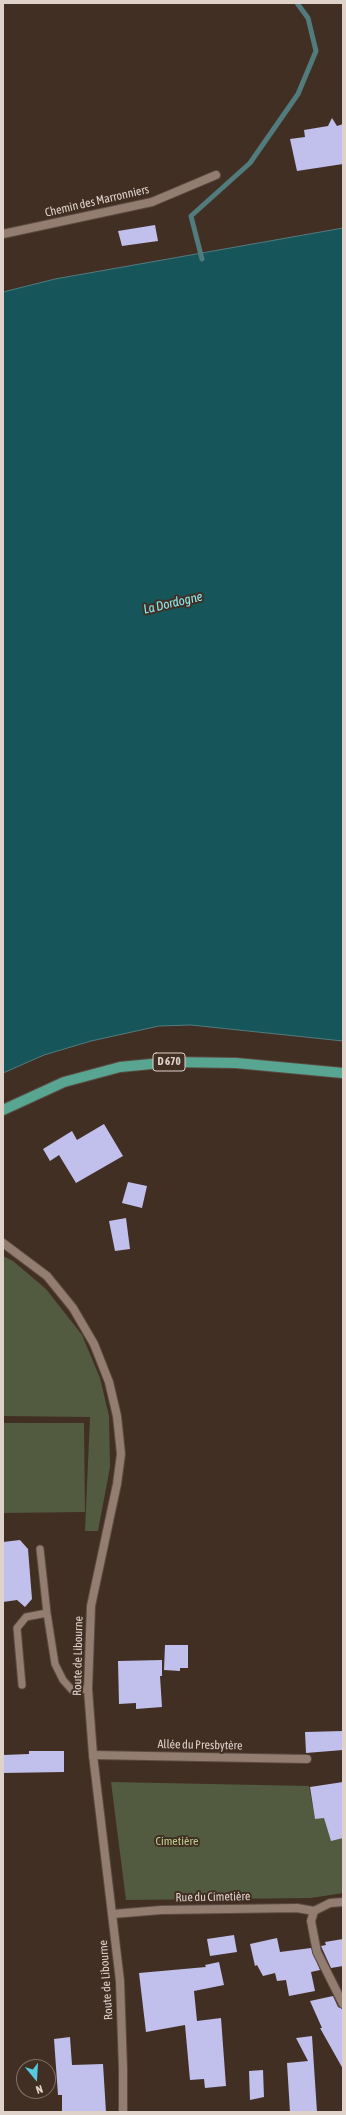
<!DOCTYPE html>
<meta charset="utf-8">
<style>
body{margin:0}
#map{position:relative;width:346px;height:2115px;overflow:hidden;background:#422f24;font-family:"Asap Condensed",sans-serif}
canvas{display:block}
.frame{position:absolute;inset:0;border:4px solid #ded2cb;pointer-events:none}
.north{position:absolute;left:16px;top:2059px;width:40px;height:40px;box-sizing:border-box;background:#422f24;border:1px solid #807067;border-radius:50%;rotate:162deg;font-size:11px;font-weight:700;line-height:16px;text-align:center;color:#ded2cb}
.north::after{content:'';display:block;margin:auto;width:14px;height:18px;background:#55cadf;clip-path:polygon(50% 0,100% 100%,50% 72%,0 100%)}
</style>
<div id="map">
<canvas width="346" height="2115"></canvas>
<div class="frame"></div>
<div class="north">N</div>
</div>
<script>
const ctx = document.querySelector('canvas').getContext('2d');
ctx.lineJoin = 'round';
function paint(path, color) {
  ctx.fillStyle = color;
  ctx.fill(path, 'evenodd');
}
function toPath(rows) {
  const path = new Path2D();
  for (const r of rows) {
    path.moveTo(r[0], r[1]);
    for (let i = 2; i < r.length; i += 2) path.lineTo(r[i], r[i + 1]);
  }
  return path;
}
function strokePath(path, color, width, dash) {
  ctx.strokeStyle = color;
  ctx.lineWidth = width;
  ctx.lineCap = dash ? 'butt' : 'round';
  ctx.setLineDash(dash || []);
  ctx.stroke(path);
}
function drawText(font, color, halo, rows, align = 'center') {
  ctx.font = font + ' "Asap Condensed",sans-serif';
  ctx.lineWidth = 4;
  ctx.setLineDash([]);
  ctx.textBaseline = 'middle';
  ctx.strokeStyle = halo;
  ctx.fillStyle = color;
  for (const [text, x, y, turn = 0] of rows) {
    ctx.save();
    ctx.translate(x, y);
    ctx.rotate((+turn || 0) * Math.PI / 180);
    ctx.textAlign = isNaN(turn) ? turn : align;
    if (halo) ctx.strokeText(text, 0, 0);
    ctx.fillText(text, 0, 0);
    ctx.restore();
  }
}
const green = toPath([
 [3,1256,13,1261,46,1289,82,1335,100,1378,109,1416,110,1467,98,1531,85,1531,90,1417,3,1416],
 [3,1423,84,1423,85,1512,3,1513],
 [111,1782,309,1786,315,1819,327,1817,343,1838,343,1893,311,1898,126,1900]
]);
const water = toPath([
 [343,228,343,1041,191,1025,159,1026,91,1041,44,1055,3,1073,3,292,55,279,343,228]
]);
const stream = toPath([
 [202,259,191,216,250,163,298,94,316,51,308,18,297,3]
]);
const building = toPath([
 [332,118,337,126,343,124,343,164,297,171,290,139,305,137,304,130,328,126],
 [155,225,158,241,122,246,118,231],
 [104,1124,123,1156,76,1183,59,1155,50,1161,43,1149,72,1131,77,1140],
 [128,1182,147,1186,142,1208,122,1203],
 [126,1218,130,1249,115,1251,109,1221],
 [20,1540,28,1549,32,1599,25,1607,17,1600,3,1602,3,1542],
 [165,1645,188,1645,188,1668,180,1668,180,1671,164,1670],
 [162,1660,162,1676,160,1676,162,1707,136,1709,136,1703,119,1704,118,1661],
 [343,1731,343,1750,306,1753,305,1732],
 [29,1751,64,1751,64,1772,3,1773,3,1755,29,1754],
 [343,1782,343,1838,331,1841,324,1818,315,1819,310,1787],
 [234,1935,237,1952,210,1956,207,1939],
 [277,1938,280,1952,311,1948,320,1970,311,1972,315,1991,289,1996,286,1980,277,1981,275,1973,263,1976,257,1965,255,1966,250,1944],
 [343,1939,343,1966,331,1968,321,1946,326,1945,325,1942],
 [219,1962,224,1985,194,1991,197,2021,221,2018,226,2086,205,2088,204,2079,190,2080,185,2025,146,2032,139,1973,206,1967,205,1965],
 [333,1996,338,2007,343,2009,343,2069,320,2028,322,2028,310,2001],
 [312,2036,317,2112,290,2112,287,2063,308,2061,296,2038],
 [70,2037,72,2065,103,2064,106,2112,62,2112,62,2095,58,2095,54,2039],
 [263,2070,264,2097,250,2100,249,2071]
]);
const service = toPath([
 [40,1549,47,1613,55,1664,63,1680,72,1690,88,1689],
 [22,1685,17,1628,26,1617,47,1613]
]);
const minor = toPath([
 [3,234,152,202,216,175],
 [93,1755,307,1759],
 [343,1902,330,1903,314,1911,311,1921,317,1952,343,2004],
 [113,1914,161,1910,297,1908,314,1911]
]);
const tertiary = toPath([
 [3,1243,47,1276,73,1308,94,1344,109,1382,117,1416,121,1454,117,1484,91,1606,88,1689,93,1755,120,1981,123,2069,123,2112]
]);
const primary = toPath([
 [3,1110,64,1082,120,1067,172,1062,236,1063,343,1073]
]);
const shields = [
 [169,1062,32]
];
const shieldNames = [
 ["D 670",169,1062]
];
const streetNames = [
 ["Chemin des Marronniers",97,201,-13],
 ["Route de Libourne",78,1656,-89],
 ["Allée du Presbytère",200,1745,1],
 ["Rue du Cimetière",213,1897,-1],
 ["Route de Libourne",106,1980,-94]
];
const parkNames = [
 ["Cimetière",177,1841]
];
const waterNames = [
 ["La Dordogne",173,603,-13]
];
paint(green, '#525b3f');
paint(water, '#16565b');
strokePath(water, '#527b7d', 1);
strokePath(stream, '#527b7d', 5);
paint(building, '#c1bfeb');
strokePath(service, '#5b4b42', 9);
strokePath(minor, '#5b4b42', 10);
strokePath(tertiary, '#5b4b42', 10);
strokePath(primary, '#5b4b42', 12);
strokePath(service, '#937c70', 7);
strokePath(minor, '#937c70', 8);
strokePath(tertiary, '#937c70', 8);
strokePath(primary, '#58a592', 10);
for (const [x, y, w] of shields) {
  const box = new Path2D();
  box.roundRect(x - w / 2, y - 9, w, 18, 3);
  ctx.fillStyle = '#422f24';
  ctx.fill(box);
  strokePath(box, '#ded2cb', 1);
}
drawText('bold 11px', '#ded2cb', null, shieldNames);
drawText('12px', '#ded2cb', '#422f24', streetNames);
drawText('12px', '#bcd08c', '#422f24', parkNames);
drawText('italic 13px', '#8aebf2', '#422f24', waterNames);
</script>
